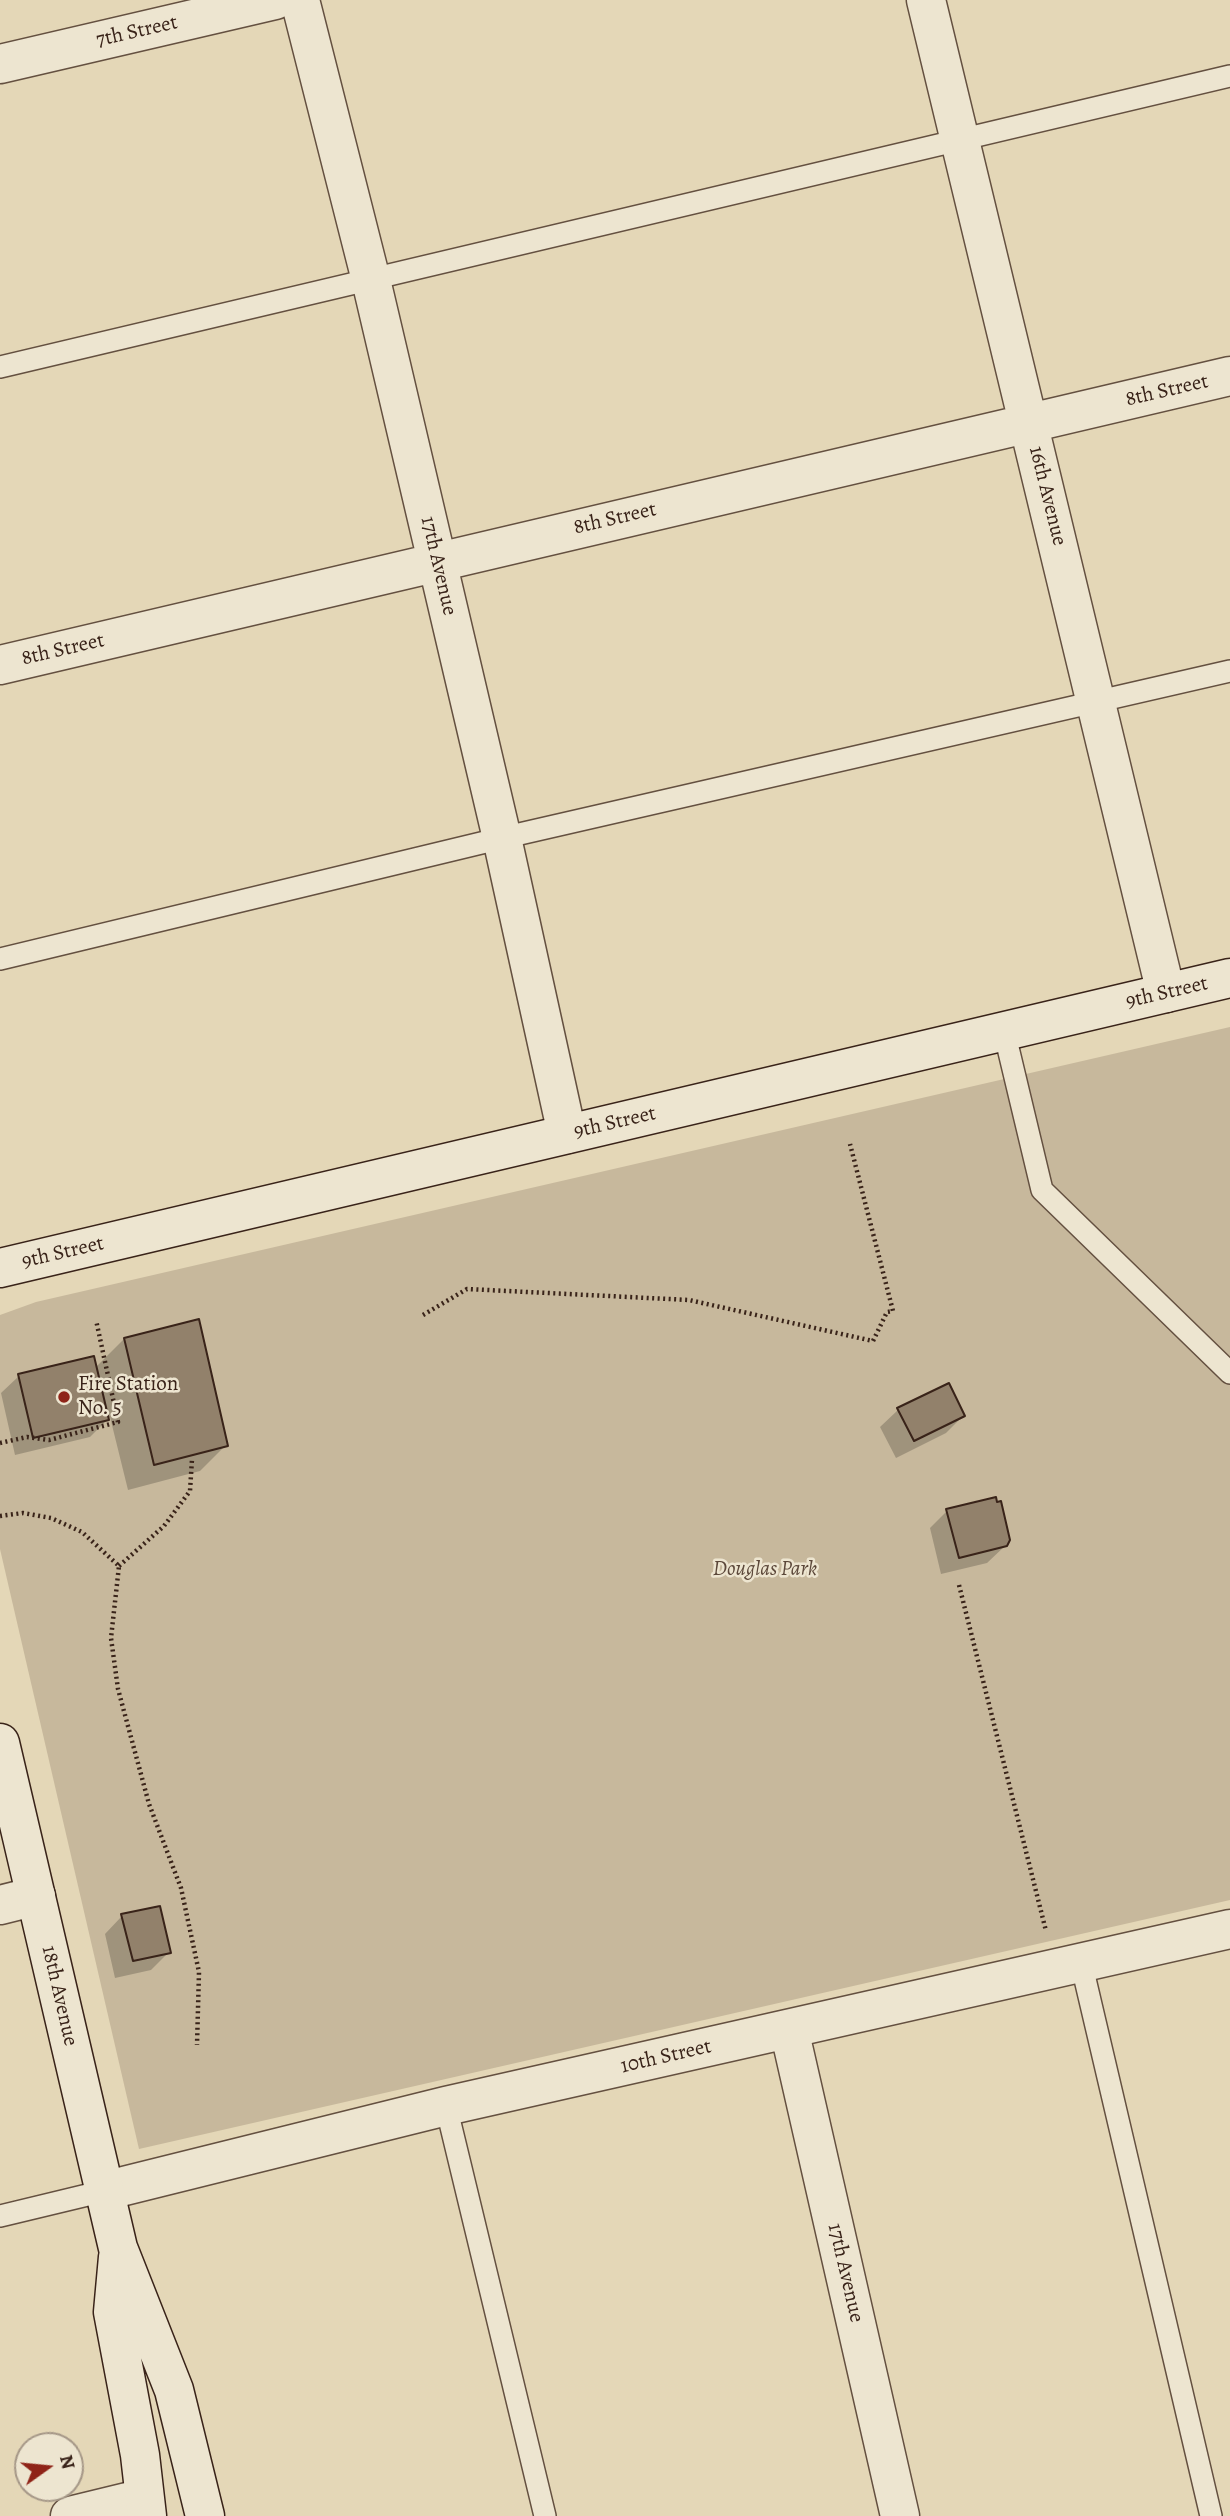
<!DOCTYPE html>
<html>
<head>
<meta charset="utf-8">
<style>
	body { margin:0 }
	#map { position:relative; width:1230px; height:2516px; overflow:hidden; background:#e4d7b7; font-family:Alegreya,serif }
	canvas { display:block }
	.north { position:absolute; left:14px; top:2432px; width:70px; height:70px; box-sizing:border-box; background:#ede5d0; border:2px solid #a59787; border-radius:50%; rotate:75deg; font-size:19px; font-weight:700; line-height:28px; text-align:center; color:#392319 }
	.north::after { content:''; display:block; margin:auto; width:24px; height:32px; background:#8f2418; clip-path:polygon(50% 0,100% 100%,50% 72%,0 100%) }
</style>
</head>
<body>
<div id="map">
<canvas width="1230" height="2516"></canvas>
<div class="north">N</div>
</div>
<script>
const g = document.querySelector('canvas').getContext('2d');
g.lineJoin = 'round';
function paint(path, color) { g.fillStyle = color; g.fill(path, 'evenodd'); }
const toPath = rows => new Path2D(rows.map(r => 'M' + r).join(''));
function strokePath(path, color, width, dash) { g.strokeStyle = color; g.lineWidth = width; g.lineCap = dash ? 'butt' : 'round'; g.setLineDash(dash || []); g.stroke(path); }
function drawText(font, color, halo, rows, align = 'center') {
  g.font = font + ' Alegreya,serif'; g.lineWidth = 5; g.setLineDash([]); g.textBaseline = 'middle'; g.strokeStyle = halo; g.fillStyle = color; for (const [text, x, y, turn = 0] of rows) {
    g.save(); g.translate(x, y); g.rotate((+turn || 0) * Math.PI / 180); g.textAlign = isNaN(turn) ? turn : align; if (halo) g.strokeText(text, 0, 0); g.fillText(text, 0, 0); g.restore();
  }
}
const green = toPath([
	[1230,1027,1230,1900,139,2149,0,1549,0,1315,36,1302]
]);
const shadow = toPath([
	[124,1339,226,1445,200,1471,128,1490,110,1417,90,1437,15,1455,1,1393,19,1376,95,1368],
	[898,1410,963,1416,946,1433,896,1458,880,1427],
	[947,1511,1006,1545,987,1563,941,1574,930,1528],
	[122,1916,169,1952,151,1970,115,1978,105,1934]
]);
const building = toPath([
	[199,1319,228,1446,154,1465,124,1338,199,1319],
	[94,1356,109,1420,33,1438,18,1374,94,1356],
	[949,1383,965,1416,914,1441,897,1408,949,1383],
	[996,1497,997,1502,1001,1501,1010,1540,1007,1546,959,1558,946,1509,996,1497],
	[160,1906,171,1953,133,1961,121,1914,160,1906]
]);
const path = toPath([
	[423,1315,467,1289,689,1300,873,1341,887,1312,893,1311,850,1144],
	[0,1443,27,1437,49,1440,118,1422,96,1320],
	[0,1516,23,1513,51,1518,82,1532,119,1566,111,1638,118,1689,149,1804,181,1888,199,1972,197,2045],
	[119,1566,164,1526,190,1491,192,1459],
	[959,1585,1046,1931]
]);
const lane = toPath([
	[0,367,1230,76],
	[0,959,502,838,1230,671],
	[1004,1031,1042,1190,1230,1373],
	[1081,1962,1211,2516],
	[446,2106,545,2516],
	[0,2216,104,2191]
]);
const street = toPath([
	[300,0,371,280,502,838,567,1134],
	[926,0,1166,993],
	[0,64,275,0],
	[0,665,1230,376],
	[0,1905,36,1896],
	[789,2029,900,2516],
	[104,2191,446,2106,1230,1929],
	[70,2516,144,2498]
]);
const secondary = toPath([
	[0,1268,1230,978],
	[0,1743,118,2248,174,2390,205,2516],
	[118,2257,113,2312,140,2455,147,2516]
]);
const markers = [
	[64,1397,7,"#8f2418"]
];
const streetNames = [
	["7th Street",137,32,-13],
	["8th Street",1167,391,-13],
	["16th Avenue",1047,496,76],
	["8th Street",615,519,-13],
	["17th Avenue",438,566,77],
	["8th Street",63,650,-13],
	["9th Street",1167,993,-13],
	["9th Street",615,1123,-13],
	["9th Street",63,1253,-13],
	["18th Avenue",59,1996,77],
	["10th Street",666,2057,-13],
	["17th Avenue",845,2273,77]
];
const poiNames = [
	["Fire Station",78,1385],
	["No. 5",78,1409]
];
const parkNames = [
	["Douglas Park",765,1570]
];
paint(green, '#c7b89c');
paint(shadow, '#0003');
paint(building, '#92816b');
strokePath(building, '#392319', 2);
strokePath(lane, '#645040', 24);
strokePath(street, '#645040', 41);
strokePath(secondary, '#392319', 41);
strokePath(path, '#392319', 4.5, [2, 3.5]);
strokePath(lane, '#ede5d0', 21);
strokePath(street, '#ede5d0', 38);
strokePath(secondary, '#ede5d0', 38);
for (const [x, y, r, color] of markers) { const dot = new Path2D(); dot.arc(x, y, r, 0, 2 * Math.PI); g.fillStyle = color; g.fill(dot); strokePath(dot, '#ede5d0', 2.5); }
drawText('21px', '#392319', '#ede5d0', streetNames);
drawText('21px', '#392319', '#ede5d0', poiNames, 'left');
drawText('italic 21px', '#5c483a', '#ede5d0', parkNames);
</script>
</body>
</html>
